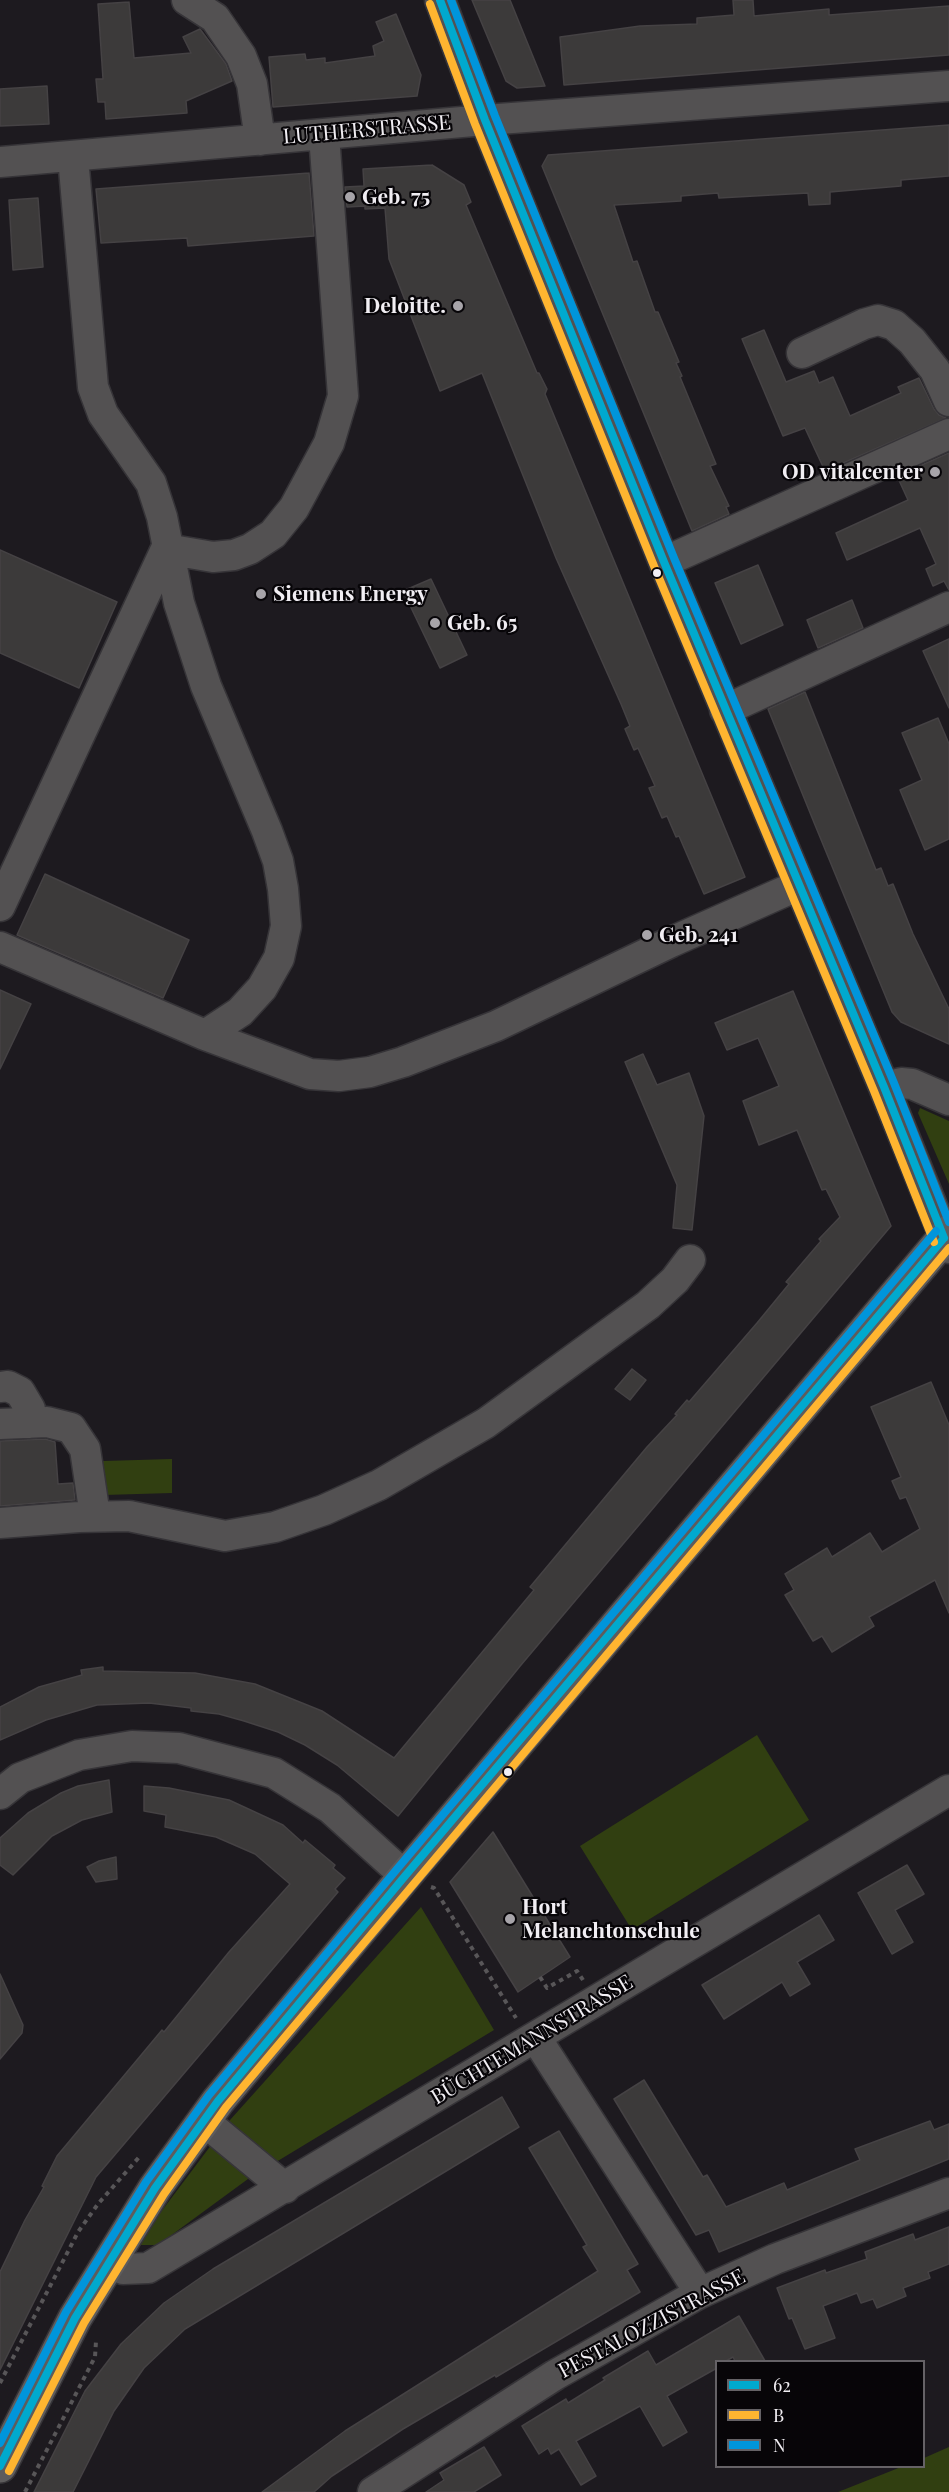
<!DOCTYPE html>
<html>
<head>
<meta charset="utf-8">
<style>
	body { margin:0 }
	#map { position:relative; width:949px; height:2492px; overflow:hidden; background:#1d1a1f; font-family:"Playfair Display",serif }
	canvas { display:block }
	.legend { position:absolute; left:715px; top:2360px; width:210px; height:108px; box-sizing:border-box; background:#070508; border:2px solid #656266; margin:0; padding:8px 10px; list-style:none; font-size:18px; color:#f1eef3 }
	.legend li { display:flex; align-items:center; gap:12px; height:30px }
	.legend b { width:30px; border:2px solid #656266 }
</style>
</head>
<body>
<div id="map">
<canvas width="949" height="2492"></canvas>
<ul class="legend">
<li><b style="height:8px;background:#00a9ce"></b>62</li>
<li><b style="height:8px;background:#ffb530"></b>B</li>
<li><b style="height:8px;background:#0095db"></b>N</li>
</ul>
</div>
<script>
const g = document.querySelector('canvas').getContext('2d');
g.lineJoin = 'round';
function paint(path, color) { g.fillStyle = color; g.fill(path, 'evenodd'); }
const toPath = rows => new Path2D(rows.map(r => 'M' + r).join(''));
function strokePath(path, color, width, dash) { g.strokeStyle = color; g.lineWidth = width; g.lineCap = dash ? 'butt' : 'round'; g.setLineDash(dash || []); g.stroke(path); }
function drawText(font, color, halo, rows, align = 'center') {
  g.font = font + ' "Playfair Display",serif'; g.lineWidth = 4.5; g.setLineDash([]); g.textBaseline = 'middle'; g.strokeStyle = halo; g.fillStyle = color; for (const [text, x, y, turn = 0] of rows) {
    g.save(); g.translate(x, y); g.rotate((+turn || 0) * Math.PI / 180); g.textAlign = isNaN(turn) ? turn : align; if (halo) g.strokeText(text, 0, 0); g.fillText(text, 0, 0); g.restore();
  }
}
const green = toPath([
	[920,1108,949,1121,949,1184,918,1113],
	[172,1459,172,1493,104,1495,103,1461],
	[757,1735,809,1820,632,1930,580,1846],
	[421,1907,494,2030,248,2179,158,2245,136,2245,230,2120],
	[949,2447,949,2492,838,2492,901,2467,924,2466,924,2458]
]);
const building = toPath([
	[472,0,510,0,545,86,517,88,506,81,472,0],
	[733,0,753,0,754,16,829,9,829,15,949,6,949,55,564,85,560,37,640,26,697,24,697,18,734,15,733,0],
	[129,2,134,58,191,53,183,37,200,29,226,64,232,81,186,101,187,113,106,119,105,102,98,102,96,79,103,79,98,4,129,2],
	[396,14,421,75,417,96,273,107,269,57,305,54,306,60,325,58,325,63,375,56,373,46,384,41,376,22,396,14],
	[47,86,49,124,0,126,0,89,47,86],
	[949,125,949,176,901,180,901,186,830,192,830,204,809,205,808,193,719,198,718,193,681,196,681,201,614,205,633,262,637,261,655,312,658,312,679,362,676,363,682,376,680,377,716,464,710,466,729,506,726,507,729,514,692,531,542,166,548,155,949,125],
	[432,165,464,185,471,202,466,205,537,373,539,373,547,389,545,394,745,877,704,894,679,836,676,837,667,816,662,818,649,788,655,786,638,748,634,750,625,729,630,726,621,704,556,558,482,373,440,391,389,259,385,208,365,209,365,206,347,207,345,187,364,186,363,169,432,165],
	[309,173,314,236,188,246,187,238,101,243,96,189,309,173],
	[38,198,43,267,13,270,9,200,38,198],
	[764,330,786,382,814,371,819,383,833,377,850,416,901,393,898,387,919,378,934,409,939,415,946,418,825,471,805,428,783,436,742,339,764,330],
	[949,453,949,590,944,581,933,586,926,569,936,564,920,528,847,560,836,533,908,500,897,476,949,453],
	[0,550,117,602,79,688,0,653,0,550],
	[758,565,783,625,741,644,715,583,758,565],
	[431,579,467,655,440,668,403,591,431,579],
	[852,600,863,628,818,648,807,620,852,600],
	[949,639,949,708,923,651,949,639],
	[805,692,876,870,881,868,888,886,893,884,913,934,949,1009,949,1044,901,1022,892,1012,815,825,768,709,805,692],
	[938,718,949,744,949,839,925,850,900,790,922,780,902,733,938,718],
	[45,874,189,940,163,998,17,935,45,874],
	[0,990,31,1004,0,1069,0,990],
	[793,991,891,1226,521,1665,398,1816,337,1765,305,1745,278,1732,244,1721,219,1714,191,1711,191,1708,149,1703,97,1705,46,1720,0,1740,0,1707,39,1687,82,1675,81,1670,103,1667,103,1671,195,1673,255,1684,322,1711,394,1758,534,1590,530,1587,647,1447,677,1415,675,1414,687,1400,689,1402,757,1323,789,1284,786,1282,821,1241,819,1239,840,1217,826,1189,822,1190,797,1130,759,1145,743,1101,779,1086,758,1038,727,1050,715,1023,793,991],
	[643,1054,657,1085,689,1073,704,1116,692,1230,673,1228,677,1185,625,1062,643,1054],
	[632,1369,646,1380,630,1400,615,1389,632,1369],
	[931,1382,949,1425,949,1613,935,1580,869,1617,874,1626,832,1652,822,1636,813,1641,785,1595,794,1590,785,1574,827,1548,832,1557,870,1533,882,1552,920,1529,906,1497,900,1499,892,1481,901,1477,871,1407,931,1382],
	[45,1439,55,1442,58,1484,73,1483,75,1500,0,1506,0,1441,45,1439],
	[109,1780,112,1812,82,1820,52,1836,13,1875,0,1865,0,1838,28,1813,61,1793,78,1786,109,1780],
	[144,1786,169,1788,229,1800,283,1825,303,1843,305,1840,335,1865,333,1868,345,1878,335,1889,338,1892,96,2177,0,2370,0,2272,25,2220,44,2187,42,2186,57,2156,162,2030,164,2032,229,1952,290,1884,255,1854,216,1837,165,1827,166,1815,144,1811,144,1786],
	[493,1832,570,1957,518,1992,450,1882,493,1832],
	[116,1857,117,1879,96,1882,87,1867,99,1861,116,1857],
	[907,1865,924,1894,895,1910,913,1942,892,1954,858,1893,907,1865],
	[819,1915,834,1940,797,1962,810,1984,790,1996,782,1982,724,2019,702,1985,819,1915],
	[0,1974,23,2025,22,2033,0,2059,0,1974],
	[644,2080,703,2177,707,2175,726,2207,784,2183,787,2190,860,2160,855,2149,930,2121,934,2130,949,2124,949,2159,719,2252,709,2230,696,2235,614,2099,644,2080],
	[502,2097,519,2127,185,2329,144,2368,114,2411,73,2492,34,2492,85,2391,121,2344,164,2303,213,2269,502,2097],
	[559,2131,638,2264,627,2270,640,2292,496,2377,495,2375,403,2429,332,2476,314,2492,262,2492,345,2431,598,2271,583,2247,587,2245,529,2148,559,2131],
	[949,2227,949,2264,928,2272,930,2278,903,2288,906,2296,877,2308,873,2299,861,2303,857,2293,823,2306,835,2338,805,2349,792,2318,789,2319,777,2288,825,2270,826,2273,867,2259,865,2252,913,2234,915,2240,949,2227],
	[739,2316,765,2361,735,2361,733,2357,726,2361,717,2361,717,2368,667,2396,687,2432,663,2446,640,2406,576,2441,596,2476,581,2485,559,2449,551,2454,548,2448,539,2454,522,2426,566,2399,568,2403,605,2380,603,2378,648,2351,656,2365,739,2316],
	[484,2447,501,2475,474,2492,426,2492,444,2480,440,2473,484,2447]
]);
const path = toPath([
	[431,1887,434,1888,516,2018],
	[540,1977,547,1988,577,1971,583,1980],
	[0,2383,78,2232,98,2204,141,2155],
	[25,2492,95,2357,96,2341]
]);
const minor = toPath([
	[187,0,215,18,241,56,252,84,260,140],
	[440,0,485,120,664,562,884,1087,949,1248],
	[73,157,93,387,103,414,151,483,162,517,179,603,206,686,267,831,278,861,283,889,286,926,279,958,262,988,240,1012,205,1035,310,1074,339,1076,370,1072,403,1062,496,1026,671,942,799,885],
	[0,162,485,120,949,86],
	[802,353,864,324,878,320,894,325,912,341,935,370,949,401],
	[664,562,949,434],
	[725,710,949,607],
	[0,906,166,549,213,557,234,555,250,549,273,534,294,508,329,443,343,396,324,135],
	[0,947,205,1035],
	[884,1087,901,1083,912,1084,949,1100],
	[0,1387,8,1386,20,1392,30,1409,30,1423],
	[0,1424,47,1422,71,1428,85,1449,95,1516],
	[0,1523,79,1517,129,1516,225,1536,275,1527,324,1510,379,1485,486,1423,648,1305,675,1280,690,1260],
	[0,1794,20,1778,79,1755,132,1746,179,1748,274,1773,330,1808,405,1876],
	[536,2038,700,2293],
	[204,2121,285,2188],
	[109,2263,123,2269,148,2268,949,1790],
	[373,2492,555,2375,700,2293,775,2259,949,2193]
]);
const major = toPath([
	[0,2466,75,2318,155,2188,218,2101,405,1876,949,1232]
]);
const bus1 = toPath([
	[440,0,485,120,664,562,884,1087,944,1238],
	[0,2466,75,2318,155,2188,218,2101,405,1876,944,1238]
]);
const bus2 = toPath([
	[430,4,475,124,654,566,874,1091,934,1242],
	[9,2471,84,2323,164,2194,226,2107,949,1248]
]);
const bus3 = toPath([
	[451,0,495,116,674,558,894,1083,949,1222],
	[0,2443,66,2312,146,2182,209,2095,397,1869,936,1231]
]);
const markers = [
	[350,197,6,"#a7a4a9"],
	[458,306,6,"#a7a4a9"],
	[935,472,6,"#a7a4a9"],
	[657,573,5,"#f1eef3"],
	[261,594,6,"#a7a4a9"],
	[435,623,6,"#a7a4a9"],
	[647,935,6,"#a7a4a9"],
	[508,1772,5,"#f1eef3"],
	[510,1919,6,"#a7a4a9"]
];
const streetNames = [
	["LUTHERSTRASSE",367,130,-5],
	["BÜCHTEMANNSTRASSE",532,2040,-31],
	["PESTALOZZISTRASSE",652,2324,-28]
];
const poiNames = [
	["Geb. 75",362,197],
	["Deloitte.",446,306,"right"],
	["OD vitalcenter",923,472,"right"],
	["Siemens Energy",273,594],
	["Geb. 65",447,623],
	["Geb. 241",659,935],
	["Hort",522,1907],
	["Melanchtonschule",522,1931]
];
paint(green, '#313f11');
paint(building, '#3c3a3a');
strokePath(building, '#454244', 1.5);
strokePath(minor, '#363438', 33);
strokePath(major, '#363438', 36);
strokePath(path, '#585658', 4, [4.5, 4.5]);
strokePath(minor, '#535152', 30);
strokePath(major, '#5e5c5d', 33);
strokePath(bus1, '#00a9ce', 8);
strokePath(bus2, '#ffb530', 8);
strokePath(bus3, '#0095db', 8);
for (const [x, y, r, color] of markers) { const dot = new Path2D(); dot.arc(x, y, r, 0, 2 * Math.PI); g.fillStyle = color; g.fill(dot); strokePath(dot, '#070508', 2); }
drawText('21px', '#f1eef3', '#070508', streetNames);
drawText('bold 21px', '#f1eef3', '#070508', poiNames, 'left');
</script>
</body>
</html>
